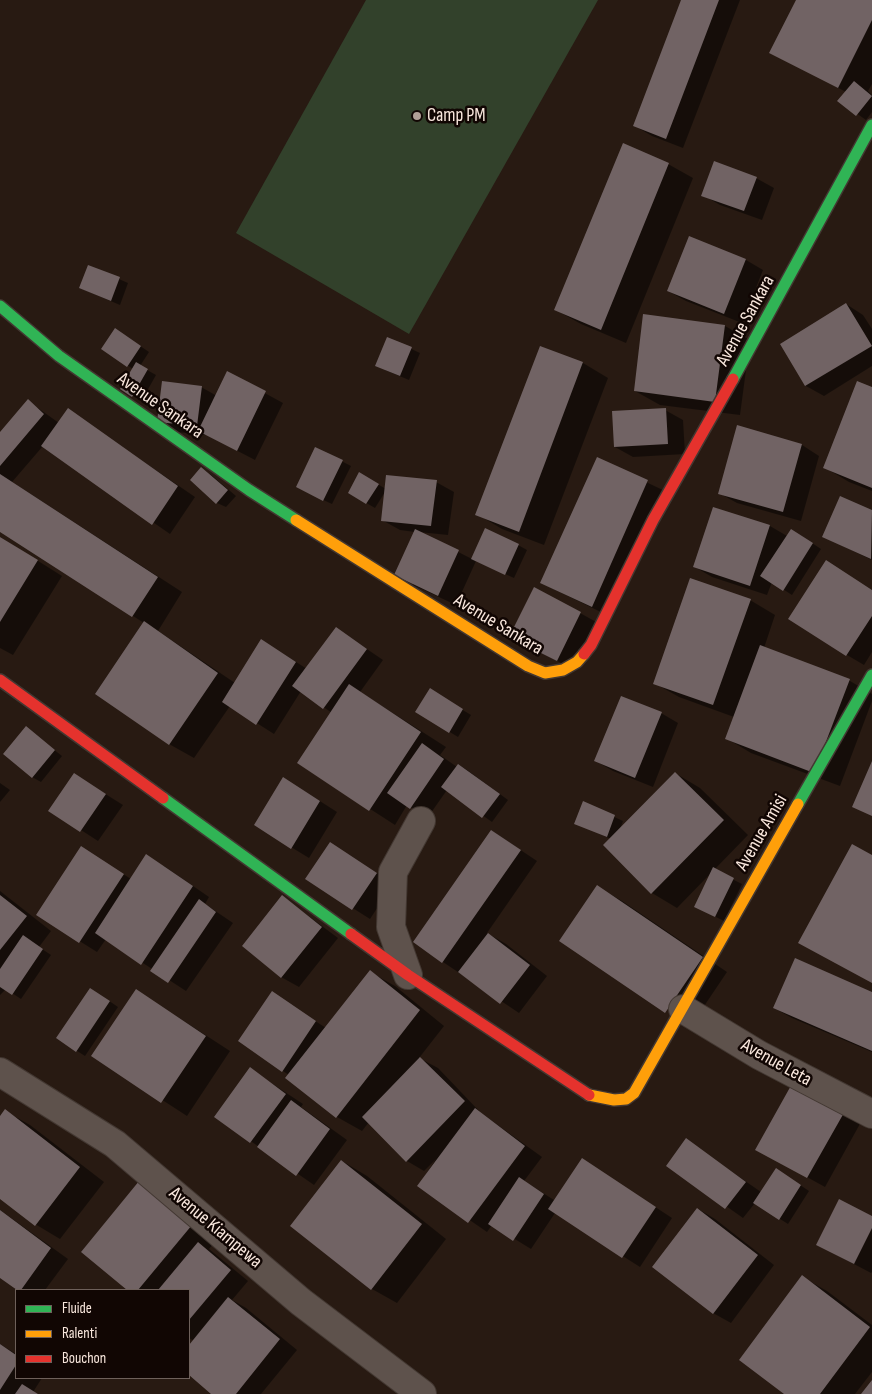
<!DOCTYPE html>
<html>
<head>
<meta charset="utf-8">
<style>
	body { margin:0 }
	#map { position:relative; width:872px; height:1394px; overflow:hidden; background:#281a12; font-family:"Sofia Sans Condensed",sans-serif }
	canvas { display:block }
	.legend { position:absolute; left:15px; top:1289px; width:175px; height:90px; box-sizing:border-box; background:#110603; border:1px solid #6e605a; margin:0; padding:6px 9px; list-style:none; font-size:15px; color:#f9e7dd }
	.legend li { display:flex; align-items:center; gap:10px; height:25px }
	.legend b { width:25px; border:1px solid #6e605a }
</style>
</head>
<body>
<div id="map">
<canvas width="872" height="1394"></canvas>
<ul class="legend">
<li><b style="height:6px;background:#30b455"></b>Fluide</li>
<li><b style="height:6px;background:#ff9f0a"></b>Ralenti</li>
<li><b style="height:6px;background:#e5322d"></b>Bouchon</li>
</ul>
</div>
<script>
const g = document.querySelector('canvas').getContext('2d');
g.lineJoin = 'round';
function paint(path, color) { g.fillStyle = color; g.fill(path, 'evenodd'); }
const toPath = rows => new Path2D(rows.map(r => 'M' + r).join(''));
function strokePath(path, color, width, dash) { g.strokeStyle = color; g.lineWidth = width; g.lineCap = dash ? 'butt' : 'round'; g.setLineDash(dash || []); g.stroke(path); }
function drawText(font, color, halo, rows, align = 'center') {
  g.font = font + ' "Sofia Sans Condensed",sans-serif'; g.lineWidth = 5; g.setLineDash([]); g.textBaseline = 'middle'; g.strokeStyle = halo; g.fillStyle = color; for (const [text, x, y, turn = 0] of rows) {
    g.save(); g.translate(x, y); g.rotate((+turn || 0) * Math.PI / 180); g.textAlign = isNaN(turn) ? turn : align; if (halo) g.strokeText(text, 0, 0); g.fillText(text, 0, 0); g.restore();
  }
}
const green = toPath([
	[366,0,598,0,409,334,236,233]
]);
const shadow = toPath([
	[683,0,740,0,683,148,652,136,635,126],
	[797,0,872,0,872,84,868,91,872,95,872,112,866,120,839,101,846,92,771,52],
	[668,164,693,178,626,343,581,324,556,310],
	[756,178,774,188,762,220,720,205,703,195],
	[689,237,746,260,763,270,742,323,686,301,668,291],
	[89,266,128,283,120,305,80,288],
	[846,304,863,315,872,329,872,366,824,396,806,386,782,344],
	[644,316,725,326,750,340,740,415,660,405,635,391],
	[124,335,149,352,140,366,156,375,142,400,122,389,133,369,102,348],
	[388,338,420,353,409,380,385,370],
	[540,347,583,363,608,378,544,545,502,529,477,514],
	[228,373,283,403,255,460,207,435,176,432,159,422,201,387,217,396],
	[872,388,872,491,849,482,824,467],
	[28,401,59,423,68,410,195,497,170,534,43,446,12,482,182,592,158,631,235,683,279,651,307,669,336,628,383,660,360,692,446,747,440,755,457,767,459,765,467,770,508,800,492,822,447,790,428,817,407,805,395,825,299,763,332,713,301,691,274,734,230,706,194,758,169,744,144,623,0,531,0,433],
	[665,410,683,420,685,454,633,457,615,447],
	[738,427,802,445,819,456,801,521,737,503,719,493],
	[316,448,351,466,332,504,306,492],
	[597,459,665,491,609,616,541,583],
	[210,474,236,496,226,507,217,503],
	[360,474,386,489,436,482,454,492,448,535,419,532,472,559,518,545,527,550,514,578,476,561,456,605,413,585,415,532,400,530,382,520,385,492,375,508,349,493],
	[840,498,872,512,872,560,824,537],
	[714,508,770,526,787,536,800,535,821,549,792,595,772,582,767,595,712,577,695,567],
	[0,537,62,576,13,655,0,648],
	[827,562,872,590,872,652,864,665,847,655],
	[750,600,775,615,764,648,850,681,872,694,872,701,840,786,751,753,726,738,734,717,679,697,654,683],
	[580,613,598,623,574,670,511,636],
	[430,690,471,715,458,737,417,712],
	[661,713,678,723,653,787,613,771,596,761],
	[26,728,62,756,41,782,32,777],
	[675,773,700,788,748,835,714,870,742,884,724,921,704,911,712,872,677,908,652,893,604,845,611,839,576,823,584,803,623,821,620,829],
	[75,775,123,805,98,841,50,810],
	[0,783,10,790,0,802],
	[301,789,337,812,309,858,255,825],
	[492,831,537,861,487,933,506,944,547,976,519,1013,443,962],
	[348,854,393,884,370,919,307,879],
	[98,858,131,879,164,866,209,897,205,904,233,923,186,991,106,939,97,952,38,915],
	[598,887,622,901,727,972,690,1027],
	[0,891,51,931,39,947,51,955,21,999,6,989,0,995],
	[283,897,338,938,299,987,281,977],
	[370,972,395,986,444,1026,419,1058,438,1068,481,1113,542,1157,524,1181,554,1200,599,1170,672,1218,640,1267,555,1213,531,1249,492,1225,487,1232,419,1185,436,1159,424,1171,407,1161,369,1122,362,1131,337,1117,287,1078,289,1075,283,1071,272,993,326,1028],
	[136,990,230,1051,187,1116,93,1055],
	[99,994,118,1007,85,1056,57,1038],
	[872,994,872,1052,792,1018,774,1008],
	[250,1069,303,1104,301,1107,347,1140,314,1185,216,1117],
	[793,1083,861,1122,825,1187,774,1159],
	[5,1111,30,1125,104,1182,60,1239,35,1224,0,1197,0,1118],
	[686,1140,761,1192,785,1175,809,1191,788,1224,755,1203,743,1218,668,1165],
	[342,1161,367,1176,446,1239,397,1303,372,1289],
	[144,1176,221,1234,209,1249,248,1281,232,1300,246,1308,297,1350,261,1394,213,1394,189,1374,189,1347,194,1341,189,1338,189,1290,129,1290,82,1251],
	[698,1209,715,1219,774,1265,731,1323,713,1313],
	[0,1210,68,1259,45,1290,19,1290,0,1276],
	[872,1217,872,1272,871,1273,835,1254],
	[802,1277,827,1291,872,1325,872,1372,855,1394,786,1394],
	[0,1344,16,1354,16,1378,42,1378,33,1392,38,1394,0,1394]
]);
const building = toPath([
	[681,0,719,0,666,139,633,126],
	[796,0,872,0,872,20,838,88,769,53],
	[854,81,872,96,856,116,837,101],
	[623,143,669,163,601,330,554,310],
	[714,161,757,177,744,211,701,196],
	[689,236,746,259,724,314,667,291],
	[88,265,120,277,111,301,79,288],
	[846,303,872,346,805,386,780,344],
	[643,314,725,325,715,402,634,391],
	[115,328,141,346,127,367,101,349],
	[387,337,412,347,400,376,375,366],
	[540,346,583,362,519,532,475,515],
	[136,362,148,369,132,397,120,389],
	[227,371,266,391,237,451,198,431],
	[162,381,202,386,197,426,157,422],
	[857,381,872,387,872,488,823,468],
	[28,399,44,414,0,466,0,432],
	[68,408,178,486,152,525,41,446],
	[666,408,668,444,614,447,612,411],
	[737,425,802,444,783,512,718,494],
	[315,447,343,460,323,501,296,487],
	[597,457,648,480,592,607,540,583],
	[201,467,228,490,216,504,190,480],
	[359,472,379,484,366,504,348,493],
	[0,474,158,577,132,617,0,532],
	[386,475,437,480,431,526,381,521],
	[840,496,872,510,871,559,822,537],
	[713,507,770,525,750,586,693,567],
	[485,528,519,544,505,575,471,559],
	[415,529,459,550,438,596,394,575],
	[791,529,813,543,783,591,760,576],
	[0,537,38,560,0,622],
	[826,560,872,590,872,616,846,656,788,619],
	[690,578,751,599,713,705,653,684],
	[534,587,581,612,557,661,509,637],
	[144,621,218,673,169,745,95,694],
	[336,627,367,649,323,709,292,686],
	[261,639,296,662,256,725,222,702],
	[760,645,850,679,814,773,725,739],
	[349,684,421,732,369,811,297,763],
	[430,688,463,709,449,733,415,712],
	[621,696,662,712,635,778,594,761],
	[26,726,55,750,32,778,3,754],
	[422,743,444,759,410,809,387,793],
	[872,761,872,816,852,807],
	[458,764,500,794,482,818,441,787],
	[675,772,724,820,651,894,603,845],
	[74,773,106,794,80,832,48,811],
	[283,777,320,801,291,849,254,825],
	[583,801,615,815,607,837,574,824],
	[491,830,521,850,442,963,413,942],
	[330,842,377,873,352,910,305,879],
	[852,844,872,855,872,983,798,943],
	[81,846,124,874,79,943,36,915],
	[146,854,193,886,141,965,95,933],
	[713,867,734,878,715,917,694,907],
	[597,885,703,957,665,1013,559,941],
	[0,895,27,916,0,950],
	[282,895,322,927,281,978,242,946],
	[199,899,216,912,168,983,150,971],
	[488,933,530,965,500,1004,458,972],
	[23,935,43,949,12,995,0,987,0,969],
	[795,958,872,992,872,1051,773,1008],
	[370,970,420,1010,336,1118,285,1078],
	[90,988,110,1001,76,1052,56,1038],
	[136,989,206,1036,161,1103,91,1056],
	[272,991,316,1021,282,1072,238,1041],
	[420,1057,465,1101,406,1162,362,1117],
	[250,1067,286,1094,250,1143,214,1117],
	[793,1082,845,1111,807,1178,755,1150],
	[291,1100,330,1129,296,1176,257,1147],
	[475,1108,525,1146,468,1223,417,1186],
	[5,1109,80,1167,35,1226,0,1199,0,1116],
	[686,1138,746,1182,725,1209,666,1166],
	[582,1158,656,1207,622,1258,548,1209],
	[341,1160,422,1224,371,1290,290,1226],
	[776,1168,801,1185,779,1220,753,1203],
	[144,1175,197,1219,138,1290,127,1290,81,1252],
	[519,1177,544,1194,513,1241,488,1224],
	[839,1199,872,1216,872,1228,854,1264,816,1245],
	[697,1208,758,1255,713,1314,652,1267],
	[0,1210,51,1248,21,1290,17,1290,0,1278],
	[198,1242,231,1270,189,1320,189,1290,158,1290],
	[802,1275,870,1327,820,1394,784,1394,739,1360],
	[228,1297,280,1339,236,1394,211,1394,189,1375,189,1345],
	[0,1344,16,1355,16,1365,0,1390],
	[872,1380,872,1394,861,1394],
	[22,1384,38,1394,15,1394]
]);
const street = toPath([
	[408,975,391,927,393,872,421,821],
	[683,1009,759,1055,872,1114],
	[0,1072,115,1144,301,1302,422,1394]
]);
const fast = toPath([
	[0,306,59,356,249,490,296,520],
	[733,379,872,125],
	[163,798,351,934],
	[798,804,872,675]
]);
const slow = toPath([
	[296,520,528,666,545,673,563,670,577,662,584,654],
	[589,1095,614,1100,626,1099,634,1093,798,804]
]);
const jam = toPath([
	[584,654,591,645,653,520,733,379],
	[0,680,163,798],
	[351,934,408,975,589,1095]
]);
const markers = [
	[417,116,5,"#b09f96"]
];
const poiNames = [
	["Camp PM",427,116]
];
const streetNames = [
	["Avenue Sankara",746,321,-61],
	["Avenue Sankara",160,406,35],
	["Avenue Sankara",498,625,31],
	["Avenue Amisi",762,833,-60],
	["Avenue Leta",776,1063,29],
	["Avenue Kiampewa",215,1228,40]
];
paint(green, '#32412b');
paint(shadow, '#0007');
paint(building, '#716364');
strokePath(street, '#433832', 30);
strokePath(fast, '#433832', 14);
strokePath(slow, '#433832', 14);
strokePath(jam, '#433832', 14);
strokePath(street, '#5e524c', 28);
strokePath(fast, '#30b455', 11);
strokePath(slow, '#ff9f0a', 11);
strokePath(jam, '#e5322d', 11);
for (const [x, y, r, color] of markers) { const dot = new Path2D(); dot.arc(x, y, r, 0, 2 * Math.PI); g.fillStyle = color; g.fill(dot); strokePath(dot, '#110603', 2); }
drawText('19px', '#f9e7dd', '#110603', poiNames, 'left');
drawText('19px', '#f9e7dd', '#110603', streetNames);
</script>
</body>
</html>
